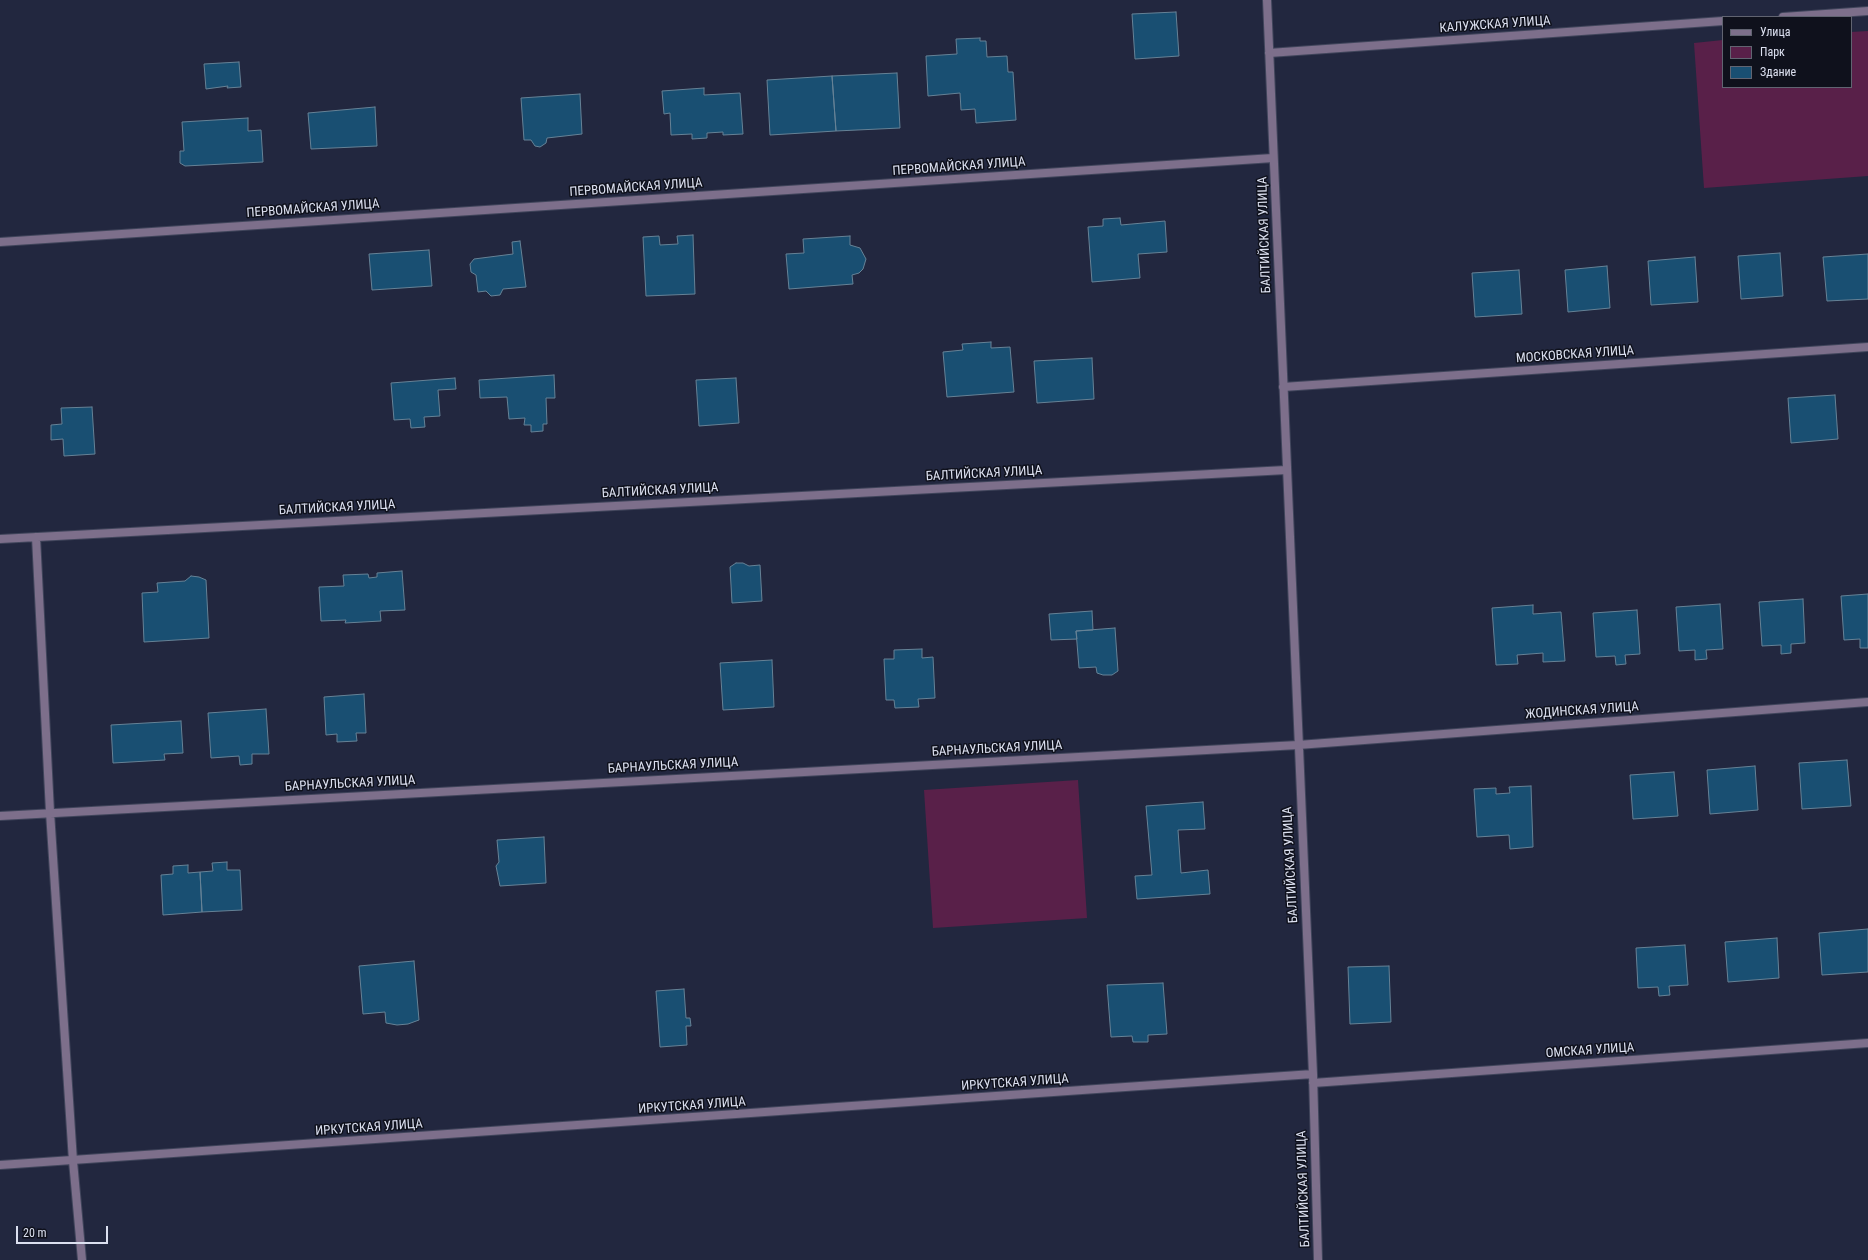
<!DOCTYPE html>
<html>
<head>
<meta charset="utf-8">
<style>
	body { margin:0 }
	#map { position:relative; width:1868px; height:1260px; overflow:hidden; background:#22273f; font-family:"Roboto Condensed",sans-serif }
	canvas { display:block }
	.legend { position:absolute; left:1722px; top:16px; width:130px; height:72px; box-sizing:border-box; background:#0f111c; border:1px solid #616471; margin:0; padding:5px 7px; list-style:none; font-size:12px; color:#dce0f0 }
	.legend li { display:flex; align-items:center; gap:8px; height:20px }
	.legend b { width:20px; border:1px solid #616471 }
	.scale { position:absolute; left:16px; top:1226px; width:92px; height:18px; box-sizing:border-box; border:2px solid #dce0f0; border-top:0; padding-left:5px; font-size:12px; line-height:14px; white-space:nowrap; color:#dce0f0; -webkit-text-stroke:3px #0f111c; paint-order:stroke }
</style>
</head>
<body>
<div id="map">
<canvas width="1868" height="1260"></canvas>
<ul class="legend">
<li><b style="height:5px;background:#7d6f8b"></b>Улица</li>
<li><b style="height:11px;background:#592049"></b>Парк</li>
<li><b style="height:11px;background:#194f72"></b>Здание</li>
</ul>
<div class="scale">20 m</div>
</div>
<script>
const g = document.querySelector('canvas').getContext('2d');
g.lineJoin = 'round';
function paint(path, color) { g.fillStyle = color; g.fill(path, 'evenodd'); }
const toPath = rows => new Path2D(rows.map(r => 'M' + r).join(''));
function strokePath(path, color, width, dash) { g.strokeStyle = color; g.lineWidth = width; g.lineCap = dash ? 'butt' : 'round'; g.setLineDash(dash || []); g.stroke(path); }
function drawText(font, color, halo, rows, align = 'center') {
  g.font = font + ' "Roboto Condensed",sans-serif'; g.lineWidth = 3; g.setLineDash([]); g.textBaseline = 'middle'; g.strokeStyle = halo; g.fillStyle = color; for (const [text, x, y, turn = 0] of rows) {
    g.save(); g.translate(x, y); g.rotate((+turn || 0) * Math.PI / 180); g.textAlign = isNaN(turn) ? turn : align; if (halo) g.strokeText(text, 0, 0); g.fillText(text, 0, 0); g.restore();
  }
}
const green = toPath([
	[1868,31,1868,176,1704,188,1694,43,1723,40,1723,87,1851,87,1851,32],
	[1078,780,1087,918,933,928,924,790]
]);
const building = toPath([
	[1176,12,1179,56,1135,59,1132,14,1176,12],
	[980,38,980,41,986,41,987,57,1007,56,1008,72,1013,72,1016,120,976,123,975,109,961,110,960,93,928,96,926,56,957,54,956,39,980,38],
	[239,62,241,87,227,88,228,86,206,89,204,64,239,62],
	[897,73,900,128,836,131,832,76,897,73],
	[832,76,836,131,770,135,767,80,832,76],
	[704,88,704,95,740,93,743,134,723,135,723,132,707,133,707,138,692,139,692,134,671,135,670,113,664,114,662,91,704,88],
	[580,94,582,134,547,138,546,143,540,147,535,146,531,140,524,140,521,98,580,94],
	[375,107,377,146,311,149,308,113,375,107],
	[248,118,248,131,261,130,263,162,185,166,180,163,180,151,184,151,182,122,248,118],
	[1120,218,1121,225,1165,221,1167,252,1138,254,1140,278,1092,282,1088,227,1103,226,1103,219,1120,218],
	[693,235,695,294,646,296,643,237,659,236,660,245,678,244,677,236,693,235],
	[850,236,850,245,860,248,866,259,863,269,859,273,852,275,853,284,789,289,786,254,804,253,803,239,850,236],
	[520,241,526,287,503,289,500,295,491,296,486,291,478,292,476,275,471,272,470,264,474,259,513,254,512,242,520,241],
	[429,250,432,286,372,290,369,254,429,250],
	[1780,253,1783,296,1741,299,1738,256,1780,253],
	[1868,254,1868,299,1827,301,1823,257,1868,254],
	[1695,257,1698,302,1651,305,1648,261,1695,257],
	[1607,266,1610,308,1568,312,1565,270,1607,266],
	[1519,270,1522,314,1475,317,1472,273,1519,270],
	[991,342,991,348,1010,347,1014,392,947,397,943,352,963,350,962,344,991,342],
	[1092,358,1094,399,1037,403,1034,361,1092,358],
	[554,375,555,398,546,398,547,424,543,424,543,431,531,432,531,425,524,425,525,418,509,419,507,397,480,398,479,380,554,375],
	[455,378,456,389,438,390,440,416,424,417,425,427,411,428,410,419,394,420,391,383,455,378],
	[736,378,739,423,699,426,696,380,736,378],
	[1835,395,1838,439,1791,443,1788,398,1835,395],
	[92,407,95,454,64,456,63,439,51,440,51,425,62,424,61,408,92,407],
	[736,563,743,563,749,566,760,565,762,601,732,603,730,567,736,563],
	[402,571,405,610,380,611,381,621,345,623,346,620,321,621,319,587,344,586,343,575,368,574,369,578,377,577,377,573,402,571],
	[191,576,199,577,206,580,209,638,144,642,142,593,158,592,157,583,185,581,191,576],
	[1868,594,1868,648,1860,648,1860,639,1844,640,1841,596,1868,594],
	[1803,599,1805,643,1791,644,1791,653,1781,654,1781,645,1762,646,1759,602,1803,599],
	[1720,604,1723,649,1706,650,1707,659,1695,660,1695,650,1679,651,1676,607,1720,604],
	[1533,605,1533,614,1561,612,1565,661,1543,662,1543,653,1517,655,1518,664,1496,665,1492,608,1533,605],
	[1637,610,1640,654,1625,655,1626,664,1616,665,1615,656,1596,657,1593,613,1637,610],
	[1092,611,1093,630,1076,631,1077,639,1051,640,1049,614,1092,611],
	[1115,628,1118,671,1112,675,1103,675,1097,673,1096,667,1079,668,1076,631,1115,628],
	[922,649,922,658,933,657,935,698,918,699,919,707,895,708,894,700,886,700,884,659,894,659,894,650,922,649],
	[772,660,774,707,723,710,720,663,772,660],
	[364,694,366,733,356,733,357,741,337,742,337,734,326,735,324,697,364,694],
	[266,709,269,754,252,754,252,764,240,765,239,756,211,758,208,713,266,709],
	[181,721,183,753,164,754,165,760,113,763,111,725,181,721],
	[1847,760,1851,806,1802,809,1799,763,1847,760],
	[1755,766,1758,810,1710,814,1707,770,1755,766],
	[1674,772,1678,816,1633,819,1630,775,1674,772],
	[1531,786,1533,847,1510,849,1509,835,1477,837,1474,789,1496,788,1496,794,1510,793,1509,787,1531,786],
	[1203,802,1205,829,1178,830,1181,873,1208,870,1210,894,1137,899,1135,876,1152,875,1146,806,1203,802],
	[544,837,546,883,500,886,496,866,499,862,497,840,544,837],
	[227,862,227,870,240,870,242,910,202,912,200,872,213,871,212,863,227,862],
	[188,865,188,873,200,872,202,912,163,915,161,875,173,874,173,866,188,865],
	[1868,929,1868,972,1822,975,1819,933,1868,929],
	[1777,938,1779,978,1728,982,1725,942,1777,938],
	[1685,945,1688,985,1669,986,1670,995,1659,996,1658,987,1638,988,1636,948,1685,945],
	[414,961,419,1020,408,1024,397,1025,386,1023,385,1012,363,1014,359,966,414,961],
	[1389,966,1391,1022,1350,1024,1348,967,1389,966],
	[1163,983,1167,1034,1148,1035,1148,1042,1133,1042,1132,1036,1111,1037,1107,985,1163,983],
	[684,989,686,1018,690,1018,691,1026,686,1026,687,1045,660,1047,656,991,684,989]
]);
const street = toPath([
	[1267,0,1313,1074,1318,1260],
	[1783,17,1868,11],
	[1269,53,1723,21],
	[0,242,1273,158],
	[1283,387,1868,347],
	[36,537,50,812,73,1161,82,1260],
	[0,539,1286,470],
	[0,816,1298,745,1868,702],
	[1313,1083,1868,1043],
	[0,1165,1313,1074]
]);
const streetNames = [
	["КАЛУЖСКАЯ УЛИЦА",1495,25,-4],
	["ПЕРВОМАЙСКАЯ УЛИЦА",959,167,-4],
	["ПЕРВОМАЙСКАЯ УЛИЦА",636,188,-4],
	["ПЕРВОМАЙСКАЯ УЛИЦА",313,209,-4],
	["БАЛТИЙСКАЯ УЛИЦА",1265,235,-92],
	["МОСКОВСКАЯ УЛИЦА",1575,355,-4],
	["БАЛТИЙСКАЯ УЛИЦА",984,474,-3],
	["БАЛТИЙСКАЯ УЛИЦА",660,491,-3],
	["БАЛТИЙСКАЯ УЛИЦА",337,508,-3],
	["ЖОДИНСКАЯ УЛИЦА",1582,711,-4],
	["БАРНАУЛЬСКАЯ УЛИЦА",997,749,-3],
	["БАРНАУЛЬСКАЯ УЛИЦА",673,766,-3],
	["БАРНАУЛЬСКАЯ УЛИЦА",350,784,-3],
	["БАЛТИЙСКАЯ УЛИЦА",1291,865,-93],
	["ОМСКАЯ УЛИЦА",1590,1051,-4],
	["ИРКУТСКАЯ УЛИЦА",1015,1083,-4],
	["ИРКУТСКАЯ УЛИЦА",692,1106,-4],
	["ИРКУТСКАЯ УЛИЦА",369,1128,-4],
	["БАЛТИЙСКАЯ УЛИЦА",1304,1189,-92]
];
paint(green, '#592049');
paint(building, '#194f72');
strokePath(building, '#668296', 1);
strokePath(street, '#40455b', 10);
strokePath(street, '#7d6f8b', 8);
drawText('13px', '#dce0f0', '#0f111c', streetNames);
</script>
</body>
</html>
